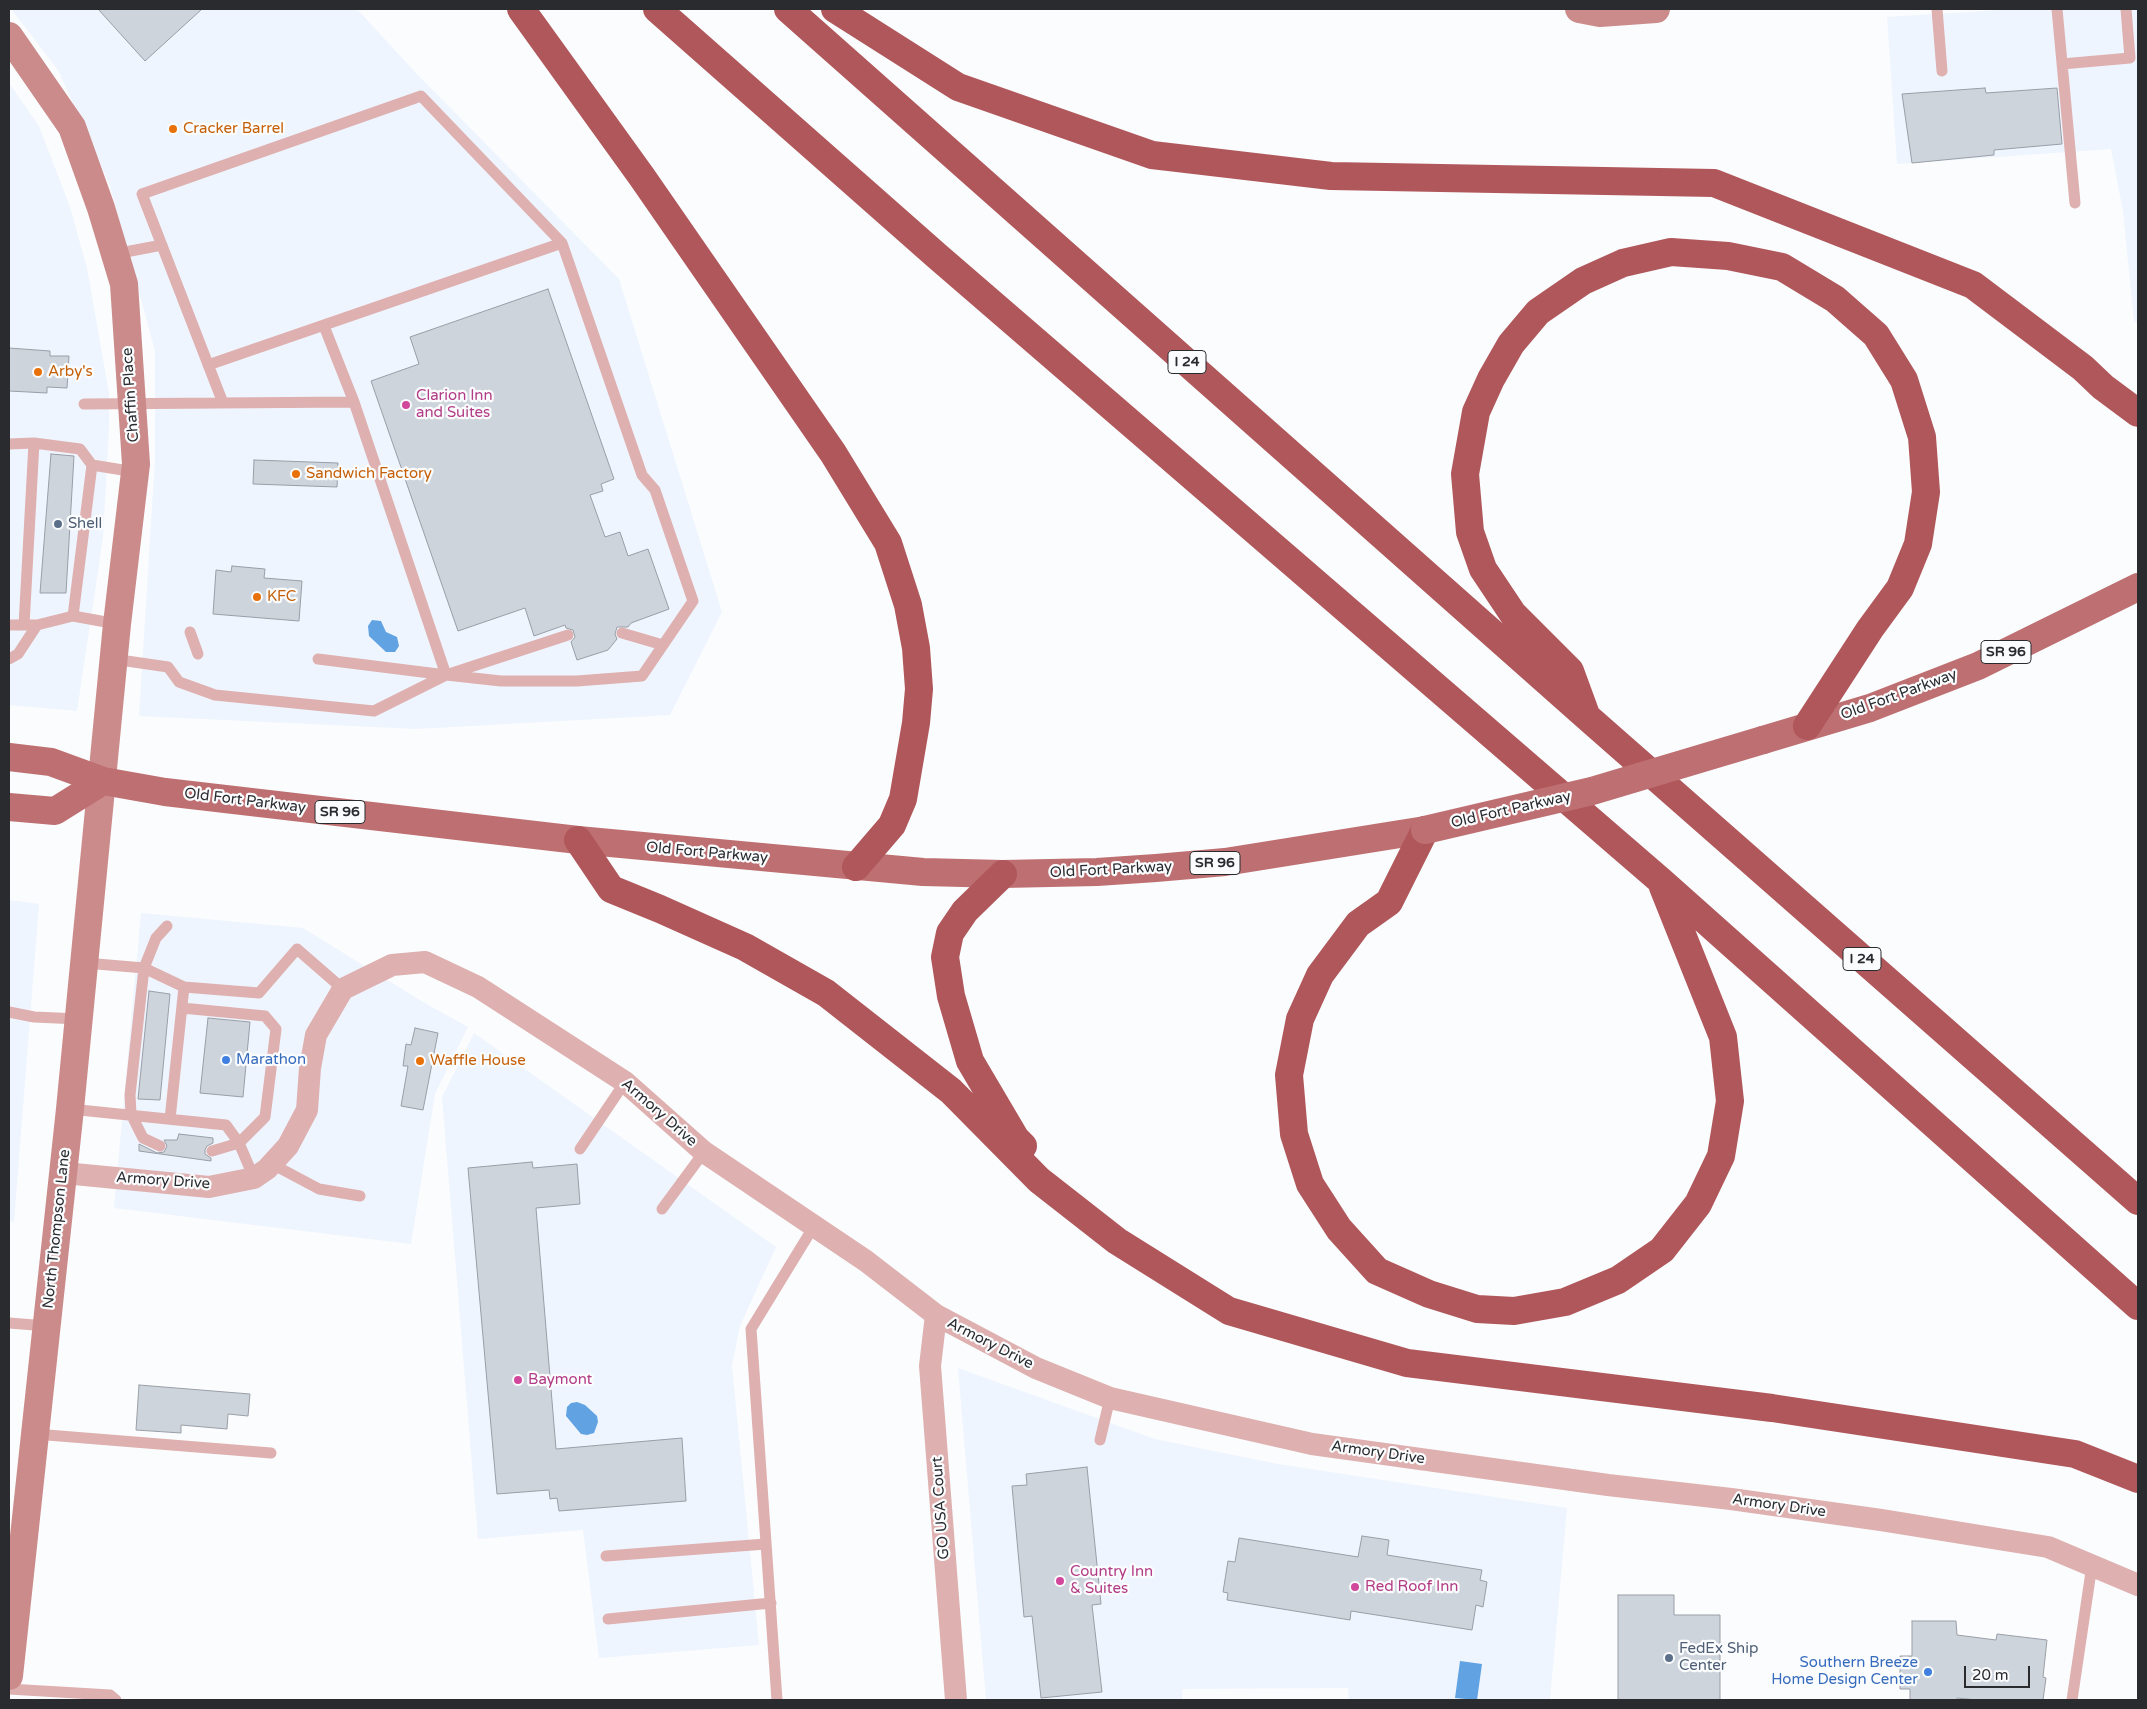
<!DOCTYPE html>
<html>
<head>
<meta charset="utf-8">
<style>
	body { margin:0 }
	#map { position:relative; width:2147px; height:1709px; overflow:hidden; background:#fbfcfd; font-family:"Varela Round",sans-serif }
	canvas { display:block }
	.frame { position:absolute; inset:0; border:10px solid #292b2e; pointer-events:none }
	.scale { position:absolute; left:1964px; top:1666px; width:66px; height:22px; box-sizing:border-box; border:2px solid #292b2e; border-top:0; padding-left:6px; font-size:15px; line-height:18px; white-space:nowrap; color:#292b2e; -webkit-text-stroke:4px #fbfcfd; paint-order:stroke }
</style>
</head>
<body>
<div id="map">
<canvas width="2147" height="1709"></canvas>
<div class="frame"></div>
<div class="scale">20 m</div>
</div>
<script>
const g = document.querySelector('canvas').getContext('2d');
g.lineJoin = 'round';
function paint(path, color) { g.fillStyle = color; g.fill(path, 'evenodd'); }
const toPath = rows => new Path2D(rows.map(r => 'M' + r).join(''));
function strokePath(path, color, width, dash) { g.strokeStyle = color; g.lineWidth = width; g.lineCap = dash ? 'butt' : 'round'; g.setLineDash(dash || []); g.stroke(path); }
function drawText(font, color, halo, rows, align = 'center') {
  g.font = font + ' "Varela Round",sans-serif'; g.lineWidth = 4.5; g.setLineDash([]); g.textBaseline = 'middle'; g.strokeStyle = halo; g.fillStyle = color; for (const [text, x, y, turn = 0] of rows) {
    g.save(); g.translate(x, y); g.rotate((+turn || 0) * Math.PI / 180); g.textAlign = isNaN(turn) ? turn : align; if (halo) g.strokeText(text, 0, 0); g.fillText(text, 0, 0); g.restore();
  }
}
const built = toPath([
	[11,9,357,9,415,72,619,279,722,612,670,715,416,729,139,716,155,459,155,351,110,186,58,70],
	[2015,9,2138,9,2138,322,2134,322,2123,211,2111,149,1897,164,1887,17],
	[9,83,39,126,70,207,87,268,109,393,109,427,103,538,77,711,9,705],
	[9,900,39,904,14,1222,9,1221],
	[141,913,303,928,423,1002,468,1027,435,1094,411,1244,114,1208],
	[474,1033,776,1247,740,1326,732,1365,759,1645,599,1658,583,1530,478,1539,442,1097],
	[958,1368,1155,1439,1278,1464,1567,1508,1550,1700,1349,1700,1348,1688,1182,1689,1182,1700,986,1700]
]);
const water = toPath([
	[372,620,381,621,386,632,397,637,399,646,395,652,386,652,369,636,368,626],
	[577,1402,585,1405,597,1416,598,1422,594,1433,587,1435,581,1434,566,1416,567,1407,571,1403],
	[1460,1661,1482,1664,1477,1700,1455,1698]
]);
const building = toPath([
	[98,9,202,9,145,61,98,9],
	[1985,88,1986,93,2057,88,2062,144,1994,150,1994,155,1912,163,1902,94,1985,88],
	[548,289,614,479,601,484,603,491,590,495,605,537,620,532,628,556,648,549,669,609,631,623,628,627,617,627,615,634,617,639,608,650,577,660,571,642,575,637,573,630,566,628,565,625,534,636,525,608,458,631,371,381,419,364,410,337,548,289],
	[9,348,50,351,50,356,69,356,67,388,47,387,47,393,9,391,9,348],
	[51,454,74,456,66,593,40,593,51,454],
	[254,460,338,463,337,487,253,484,254,460],
	[232,566,265,569,264,578,302,581,299,621,213,614,216,570,231,572,232,566],
	[149,991,170,994,160,1100,138,1099,149,991],
	[208,1018,250,1022,243,1097,200,1093,208,1018],
	[415,1028,438,1033,423,1110,401,1106,408,1066,403,1066,406,1044,411,1045,415,1028],
	[179,1134,213,1138,213,1143,207,1146,205,1150,205,1154,211,1158,211,1161,139,1151,139,1144,157,1153,164,1152,167,1146,164,1140,177,1140,179,1134],
	[532,1162,533,1168,577,1164,580,1204,536,1208,556,1449,682,1438,686,1501,559,1511,557,1498,550,1499,549,1490,497,1494,468,1168,532,1162],
	[139,1385,250,1394,248,1416,228,1414,227,1429,181,1425,181,1433,136,1430,139,1385],
	[1087,1467,1101,1604,1092,1605,1102,1692,1041,1698,1032,1616,1024,1617,1012,1486,1027,1485,1026,1474,1087,1467],
	[1362,1536,1389,1540,1387,1555,1482,1570,1480,1580,1487,1582,1483,1607,1476,1605,1472,1630,1351,1611,1350,1620,1227,1600,1228,1593,1223,1592,1228,1561,1235,1562,1239,1538,1358,1557,1362,1536],
	[1618,1595,1674,1595,1674,1615,1720,1615,1720,1700,1618,1700,1618,1595],
	[1912,1621,1956,1621,1957,1635,1996,1640,1997,1634,2047,1640,2043,1677,2046,1678,2043,1700,1977,1700,1957,1698,1957,1700,1910,1700,1910,1689,1900,1689,1900,1656,1912,1656,1912,1621]
]);
const lane = toPath([
	[1937,9,1942,71],
	[2057,9,2075,203],
	[2062,64,2130,58,2126,9],
	[115,254,162,245],
	[324,326,354,402],
	[223,403,142,194,421,96,562,243],
	[84,404,354,402,446,675,501,681,577,681,642,676,693,601,655,490,642,475,562,243,208,365],
	[9,444,34,443,80,449,92,465,73,616],
	[92,465,135,472],
	[9,625,37,625,73,616,117,624],
	[24,625,34,443],
	[190,632,198,654],
	[622,633,663,645],
	[9,659,18,654,37,625],
	[113,659,168,667,179,682,215,695,374,711,446,675,568,635],
	[318,659,446,675],
	[85,963,144,968,156,938,167,926],
	[184,987,259,993,297,949,343,989],
	[182,1008,265,1016,276,1029,265,1117,239,1143,212,1151],
	[9,1012,34,1017,79,1019],
	[70,1109,226,1125,239,1143,254,1178],
	[160,1146,143,1138,131,1114,130,1095,144,968,184,987,170,1119],
	[580,1149,625,1082],
	[272,1164,319,1189,360,1196],
	[662,1209,704,1152],
	[9,1323,47,1326],
	[35,1434,271,1453],
	[1100,1440,1110,1398],
	[606,1556,766,1544],
	[608,1619,771,1603],
	[9,1689,110,1695,116,1700],
	[777,1700,751,1329,814,1226],
	[2072,1700,2092,1565]
]);
const street = toPath([
	[64,1173,209,1187,254,1178,267,1169,288,1146,307,1110,310,1068,316,1035,343,989,392,965,425,962,478,987,625,1082,704,1152,866,1261,936,1315,1036,1368,1110,1398,1312,1444,1608,1485,1731,1499,1881,1520,2048,1547,2138,1585],
	[936,1315,930,1366,956,1700]
]);
const secondary = toPath([
	[1579,9,1600,13,1656,9],
	[9,36,72,127,101,208,124,284,136,464,117,624,70,1109,9,1676]
]);
const primary = toPath([
	[1763,740,1870,708,1978,666,2138,587],
	[9,757,51,762,103,781,165,792,578,840,923,872,1003,874,1097,872,1156,868,1225,862,1425,830],
	[9,807,55,811,103,781]
]);
const highway = toPath([
	[521,9,642,177,833,453,888,543,908,605,916,648,919,689,916,723,903,799,892,825,856,867],
	[657,9,937,256,1661,881,2138,1306],
	[788,9,1586,716,2138,1201],
	[835,9,958,87,1152,155,1331,176,1714,183,1973,285,2083,368,2103,387,2138,413],
	[1585,712,1570,671,1513,614,1483,569,1470,532,1465,474,1476,412,1491,379,1511,344,1538,312,1583,281,1623,263,1671,252,1728,256,1782,267,1835,299,1876,335,1904,380,1922,437,1926,492,1918,544,1900,588,1870,629,1807,726],
	[1425,830,1389,902,1358,924,1320,975,1300,1019,1289,1075,1294,1134,1310,1184,1339,1229,1377,1271,1429,1294,1477,1309,1514,1311,1565,1302,1618,1280,1662,1250,1698,1204,1721,1156,1730,1101,1723,1037,1663,887],
	[578,840,611,889,660,909,745,947,826,993,951,1091,1039,1180,1117,1241,1229,1311,1407,1363,1772,1408,2075,1454,2138,1479],
	[1003,874,965,911,950,933,945,957,951,996,970,1061,1016,1139,1023,1146]
]);
const primaryBridge = toPath([
	[1425,830,1592,791,1763,740]
]);
const markers = [
	[173,129,5,"#e8710a"],
	[38,372,5,"#e8710a"],
	[406,405,5,"#d1479c"],
	[296,474,5,"#e8710a"],
	[58,524,5,"#5c6f8a"],
	[257,597,5,"#e8710a"],
	[226,1060,5,"#3f7fe0"],
	[420,1061,5,"#e8710a"],
	[518,1380,5,"#d1479c"],
	[1060,1581,5,"#d1479c"],
	[1355,1587,5,"#d1479c"],
	[1669,1658,5,"#5c6f8a"],
	[1928,1672,5,"#3f7fe0"]
];
const shields = [
	[1187,362,38],
	[2006,652,50],
	[340,812,50],
	[1215,863,50],
	[1862,959,38]
];
const shieldNames = [
	["I 24",1187,362],
	["SR 96",2006,652],
	["SR 96",340,812],
	["SR 96",1215,863],
	["I 24",1862,959]
];
const foodNames = [
	["Cracker Barrel",183,129],
	["Arby's",48,372],
	["Sandwich Factory",306,474],
	["KFC",267,597],
	["Waffle House",430,1061]
];
const streetNames = [
	["Chaffin Place",131,395,-94],
	["Old Fort Parkway",1899,695,-20],
	["Old Fort Parkway",245,801,7],
	["Old Fort Parkway",1511,810,-13],
	["Old Fort Parkway",707,853,5],
	["Old Fort Parkway",1111,870,-3],
	["Armory Drive",659,1113,41],
	["Armory Drive",163,1181,4],
	["North Thompson Lane",57,1229,-84],
	["Armory Drive",990,1344,27],
	["Armory Drive",1378,1453,8],
	["Armory Drive",1779,1506,8],
	["GO USA Court",941,1508,-94]
];
const hotelNames = [
	["Clarion Inn",416,396],
	["and Suites",416,413],
	["Baymont",528,1380],
	["Country Inn",1070,1572],
	["& Suites",1070,1589],
	["Red Roof Inn",1365,1587]
];
const serviceNames = [
	["Shell",68,524],
	["FedEx Ship",1679,1649],
	["Center",1679,1666]
];
const shopNames = [
	["Marathon",236,1060],
	["Southern Breeze",1918,1663,"right"],
	["Home Design Center",1918,1680,"right"]
];
paint(built, '#eff5fe');
paint(water, '#61a2e2');
paint(building, '#ced4dc');
strokePath(building, '#9a9fa7', 1);
strokePath(lane, '#deb0b0', 11);
strokePath(street, '#deb0b0', 22);
strokePath(secondary, '#cc8b8b', 28);
strokePath(primary, '#be6f71', 28);
strokePath(highway, '#b0575b', 28);
strokePath(primaryBridge, '#be6f71', 28);
for (const [x, y, r, color] of markers) { const dot = new Path2D(); dot.arc(x, y, r, 0, 2 * Math.PI); g.fillStyle = color; g.fill(dot); strokePath(dot, '#fbfcfd', 2); }
for (const [x, y, w] of shields) { const box = new Path2D(); box.roundRect(x - w / 2, y - 11.5, w, 23, 4); g.fillStyle = '#fbfcfd'; g.fill(box); strokePath(box, '#292b2e', 1); }
drawText('bold 14px', '#292b2e', null, shieldNames);
drawText('15px', '#c56008', '#fbfcfd', foodNames, 'left');
drawText('15px', '#292b2e', '#fbfcfd', streetNames);
drawText('15px', '#b23c85', '#fbfcfd', hotelNames, 'left');
drawText('15px', '#4e5e75', '#fbfcfd', serviceNames, 'left');
drawText('15px', '#366cbe', '#fbfcfd', shopNames, 'left');
</script>
</body>
</html>
